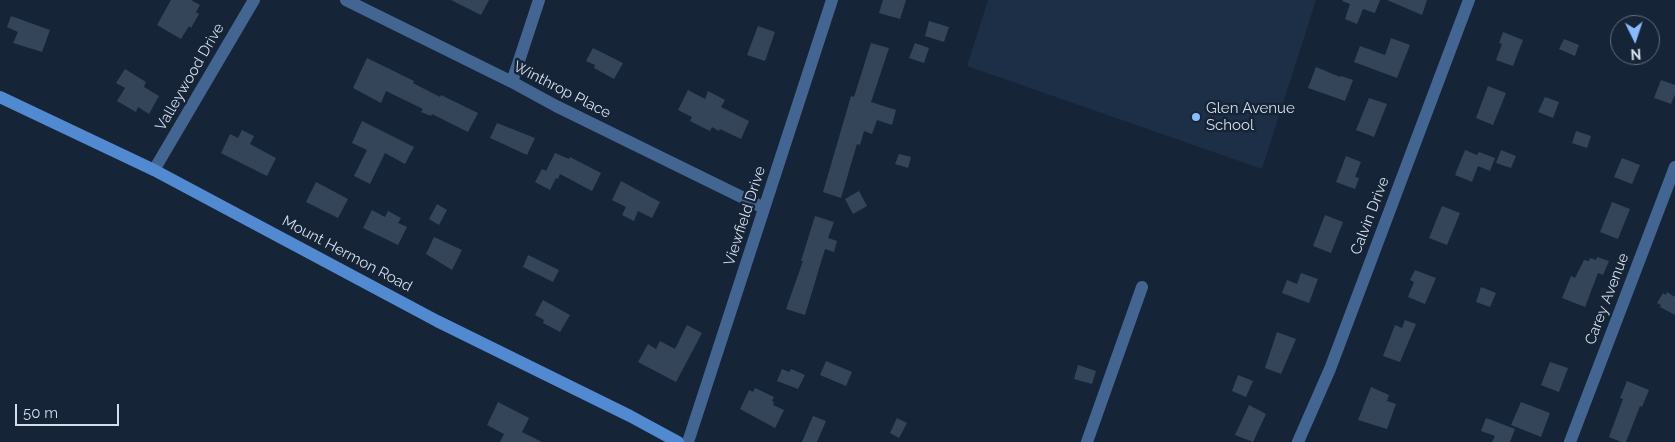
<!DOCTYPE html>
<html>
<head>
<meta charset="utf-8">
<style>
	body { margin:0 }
	#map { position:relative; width:1675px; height:442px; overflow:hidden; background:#162437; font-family:Raleway,sans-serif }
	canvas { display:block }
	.north { position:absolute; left:1610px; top:15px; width:50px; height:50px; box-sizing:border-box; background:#162437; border:1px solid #626e7f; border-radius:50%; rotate:176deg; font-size:14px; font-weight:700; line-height:20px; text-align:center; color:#d4ddea }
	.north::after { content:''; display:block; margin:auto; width:18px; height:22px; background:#89bafc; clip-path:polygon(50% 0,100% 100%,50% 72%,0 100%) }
	.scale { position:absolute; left:15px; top:404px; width:104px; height:22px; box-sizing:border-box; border:2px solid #d4ddea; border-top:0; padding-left:6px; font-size:15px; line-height:18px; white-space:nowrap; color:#d4ddea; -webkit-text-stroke:4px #162437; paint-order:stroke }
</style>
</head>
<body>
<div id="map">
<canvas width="1675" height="442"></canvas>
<div class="north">N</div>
<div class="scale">50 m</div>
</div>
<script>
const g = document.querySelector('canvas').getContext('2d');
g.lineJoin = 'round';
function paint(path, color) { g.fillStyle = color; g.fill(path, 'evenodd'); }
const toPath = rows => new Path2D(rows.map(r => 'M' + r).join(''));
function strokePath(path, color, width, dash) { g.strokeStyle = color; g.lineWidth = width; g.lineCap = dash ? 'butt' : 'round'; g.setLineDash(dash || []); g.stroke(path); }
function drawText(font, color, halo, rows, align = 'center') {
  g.font = font + ' Raleway,sans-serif'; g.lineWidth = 5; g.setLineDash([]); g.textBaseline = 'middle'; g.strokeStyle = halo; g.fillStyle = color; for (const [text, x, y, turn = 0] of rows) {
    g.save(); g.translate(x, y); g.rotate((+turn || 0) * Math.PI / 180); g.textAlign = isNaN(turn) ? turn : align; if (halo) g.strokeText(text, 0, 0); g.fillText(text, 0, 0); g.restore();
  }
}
const built = toPath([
	[988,0,1316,0,1262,169,967,66]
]);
const building = toPath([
	[171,0,191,0,200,5,196,12,199,14,191,28,189,26,181,39,157,25],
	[451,0,489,0,481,15],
	[883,0,906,0,900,19,879,13],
	[1343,0,1380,0,1375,13,1363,9,1357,24,1345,19,1350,4,1342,1],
	[1387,0,1427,0,1422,15],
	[11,16,50,30,42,52,13,43,18,32,7,27],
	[929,21,949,27,944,42,925,36],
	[758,26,775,32,765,61,747,55],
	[1503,32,1523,40,1513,66,1496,60,1502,44,1499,43],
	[1391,38,1410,45,1397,78,1354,62,1360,46,1385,55],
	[1564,39,1579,45,1575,56,1559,49],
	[871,43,889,48,871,102,896,110,892,125,877,120,872,134,864,131,860,145,857,144,841,198,823,192,851,96,854,97],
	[915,43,929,48,924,63,909,58],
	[593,48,623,63,614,79,594,68,595,65,586,61],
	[367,58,414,81,413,83,440,97,441,95,478,113,468,132,432,114,431,116,421,112,423,109,386,91,381,103,353,88],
	[1316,67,1340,77,1341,76,1353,80,1345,101,1308,88],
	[125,69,146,82,144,87,159,96,149,114,138,107,136,112,117,101,125,88,116,83],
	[1661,80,1675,85,1675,94,1671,104,1654,98],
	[1488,86,1506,93,1493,125,1476,118],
	[688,90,705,99,708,91,725,100,721,107,749,121,741,139,720,129,719,131,712,127,710,131,690,121,692,117,678,110],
	[1545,97,1559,102,1553,118,1538,112],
	[1369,98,1387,104,1374,137,1356,130],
	[362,121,414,147,405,164,385,153,370,184,354,176,367,150,352,143],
	[497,123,535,138,527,155,490,138],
	[242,130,254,136,250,144,276,158,267,176,221,153,230,134,238,138],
	[1576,131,1591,136,1587,148,1572,143],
	[1465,150,1477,155,1479,152,1495,158,1490,171,1478,166,1472,182,1455,175],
	[1501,150,1516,156,1511,168,1496,163],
	[555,153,569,159,570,157,601,173,592,191,560,174,558,179,556,178,550,190,535,182,542,169,546,171],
	[899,154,911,157,908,168,895,164],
	[1346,156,1361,162,1355,177,1359,178,1355,189,1336,182],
	[1622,158,1640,165,1632,184,1614,177],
	[621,181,660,202,652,218,638,211,634,221,622,215,626,207,612,200],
	[316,182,348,199,338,218,306,202],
	[859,191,867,206,853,214,845,199],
	[1612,202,1630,209,1618,239,1600,232],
	[437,204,447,210,439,225,429,219],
	[1442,206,1460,213,1447,245,1429,238],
	[372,210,385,217,388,211,401,218,398,223,407,227,398,245,363,228],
	[1325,215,1343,222,1331,253,1313,246],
	[815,216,834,222,828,238,837,241,834,252,825,249,805,315,786,309,803,261,801,261],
	[434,237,462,250,452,270,426,254],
	[528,255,559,270,553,282,523,267],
	[1597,257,1609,261,1603,275,1598,273,1585,307,1562,298,1571,276,1575,278,1584,260,1589,261,1590,258,1596,260],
	[1415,270,1436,278,1425,304,1408,297,1414,282,1410,280],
	[1301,273,1318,279,1309,303,1282,293,1287,280,1297,284],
	[1481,287,1496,293,1490,307,1476,302],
	[1667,292,1675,297,1675,315,1660,307,1661,305,1657,303,1663,293,1666,295],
	[543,300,570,315,560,332,543,323,544,320,535,315],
	[1405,320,1416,324,1400,362,1383,356,1395,325,1402,328],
	[687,325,702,333,676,382,638,362,648,344,656,349,660,341,675,349],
	[1277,332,1296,339,1281,374,1265,368],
	[826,361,852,372,846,386,820,375],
	[1550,362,1568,368,1559,392,1541,385],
	[1078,365,1096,371,1092,384,1074,379],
	[782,369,789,372,791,369,805,375,798,389,777,381],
	[1238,375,1253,381,1246,397,1232,391],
	[1627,381,1649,390,1642,407,1640,406,1626,442,1621,442,1609,437,1623,399,1620,398],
	[1371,387,1389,395,1387,401,1396,404,1387,429,1358,420],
	[755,388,774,397,772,401,774,402,773,405,784,410,775,428,740,409,749,390,753,392],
	[498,402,529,418,522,432,542,442,500,442,504,434,487,425],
	[1521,402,1550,413,1541,437,1511,425],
	[1249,405,1266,414,1253,442,1235,435],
	[813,416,826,421,817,442,802,442],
	[897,418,907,423,899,438,890,433],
	[1486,418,1515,429,1510,442,1492,442,1495,436,1481,431]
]);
const minor = toPath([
	[346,0,512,82,556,106,764,208],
	[512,82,539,0],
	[154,170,254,0],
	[688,442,832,0],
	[1087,442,1142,287],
	[1298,442,1330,369,1469,0],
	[1570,442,1675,167]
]);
const secondary = toPath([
	[0,97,154,170,437,321,630,416,678,442]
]);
const markers = [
	[1196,117,5,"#89bafc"]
];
const streetNames = [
	["Valleywood Drive",190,77,-60],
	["Winthrop Place",562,90,27],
	["Viewfield Drive",745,216,-72],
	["Calvin Drive",1370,216,-69],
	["Mount Hermon Road",347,254,28],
	["Carey Avenue",1607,299,-69]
];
const poiNames = [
	["Glen Avenue",1206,108],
	["School",1206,125]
];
paint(built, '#1c2f46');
paint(building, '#354559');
strokePath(minor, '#436592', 12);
strokePath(secondary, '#528ad2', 12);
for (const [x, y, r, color] of markers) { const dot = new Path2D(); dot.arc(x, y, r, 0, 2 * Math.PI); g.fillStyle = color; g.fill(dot); strokePath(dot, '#162437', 2); }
drawText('15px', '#d4ddea', '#162437', streetNames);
drawText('15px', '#d4ddea', '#162437', poiNames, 'left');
</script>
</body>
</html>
